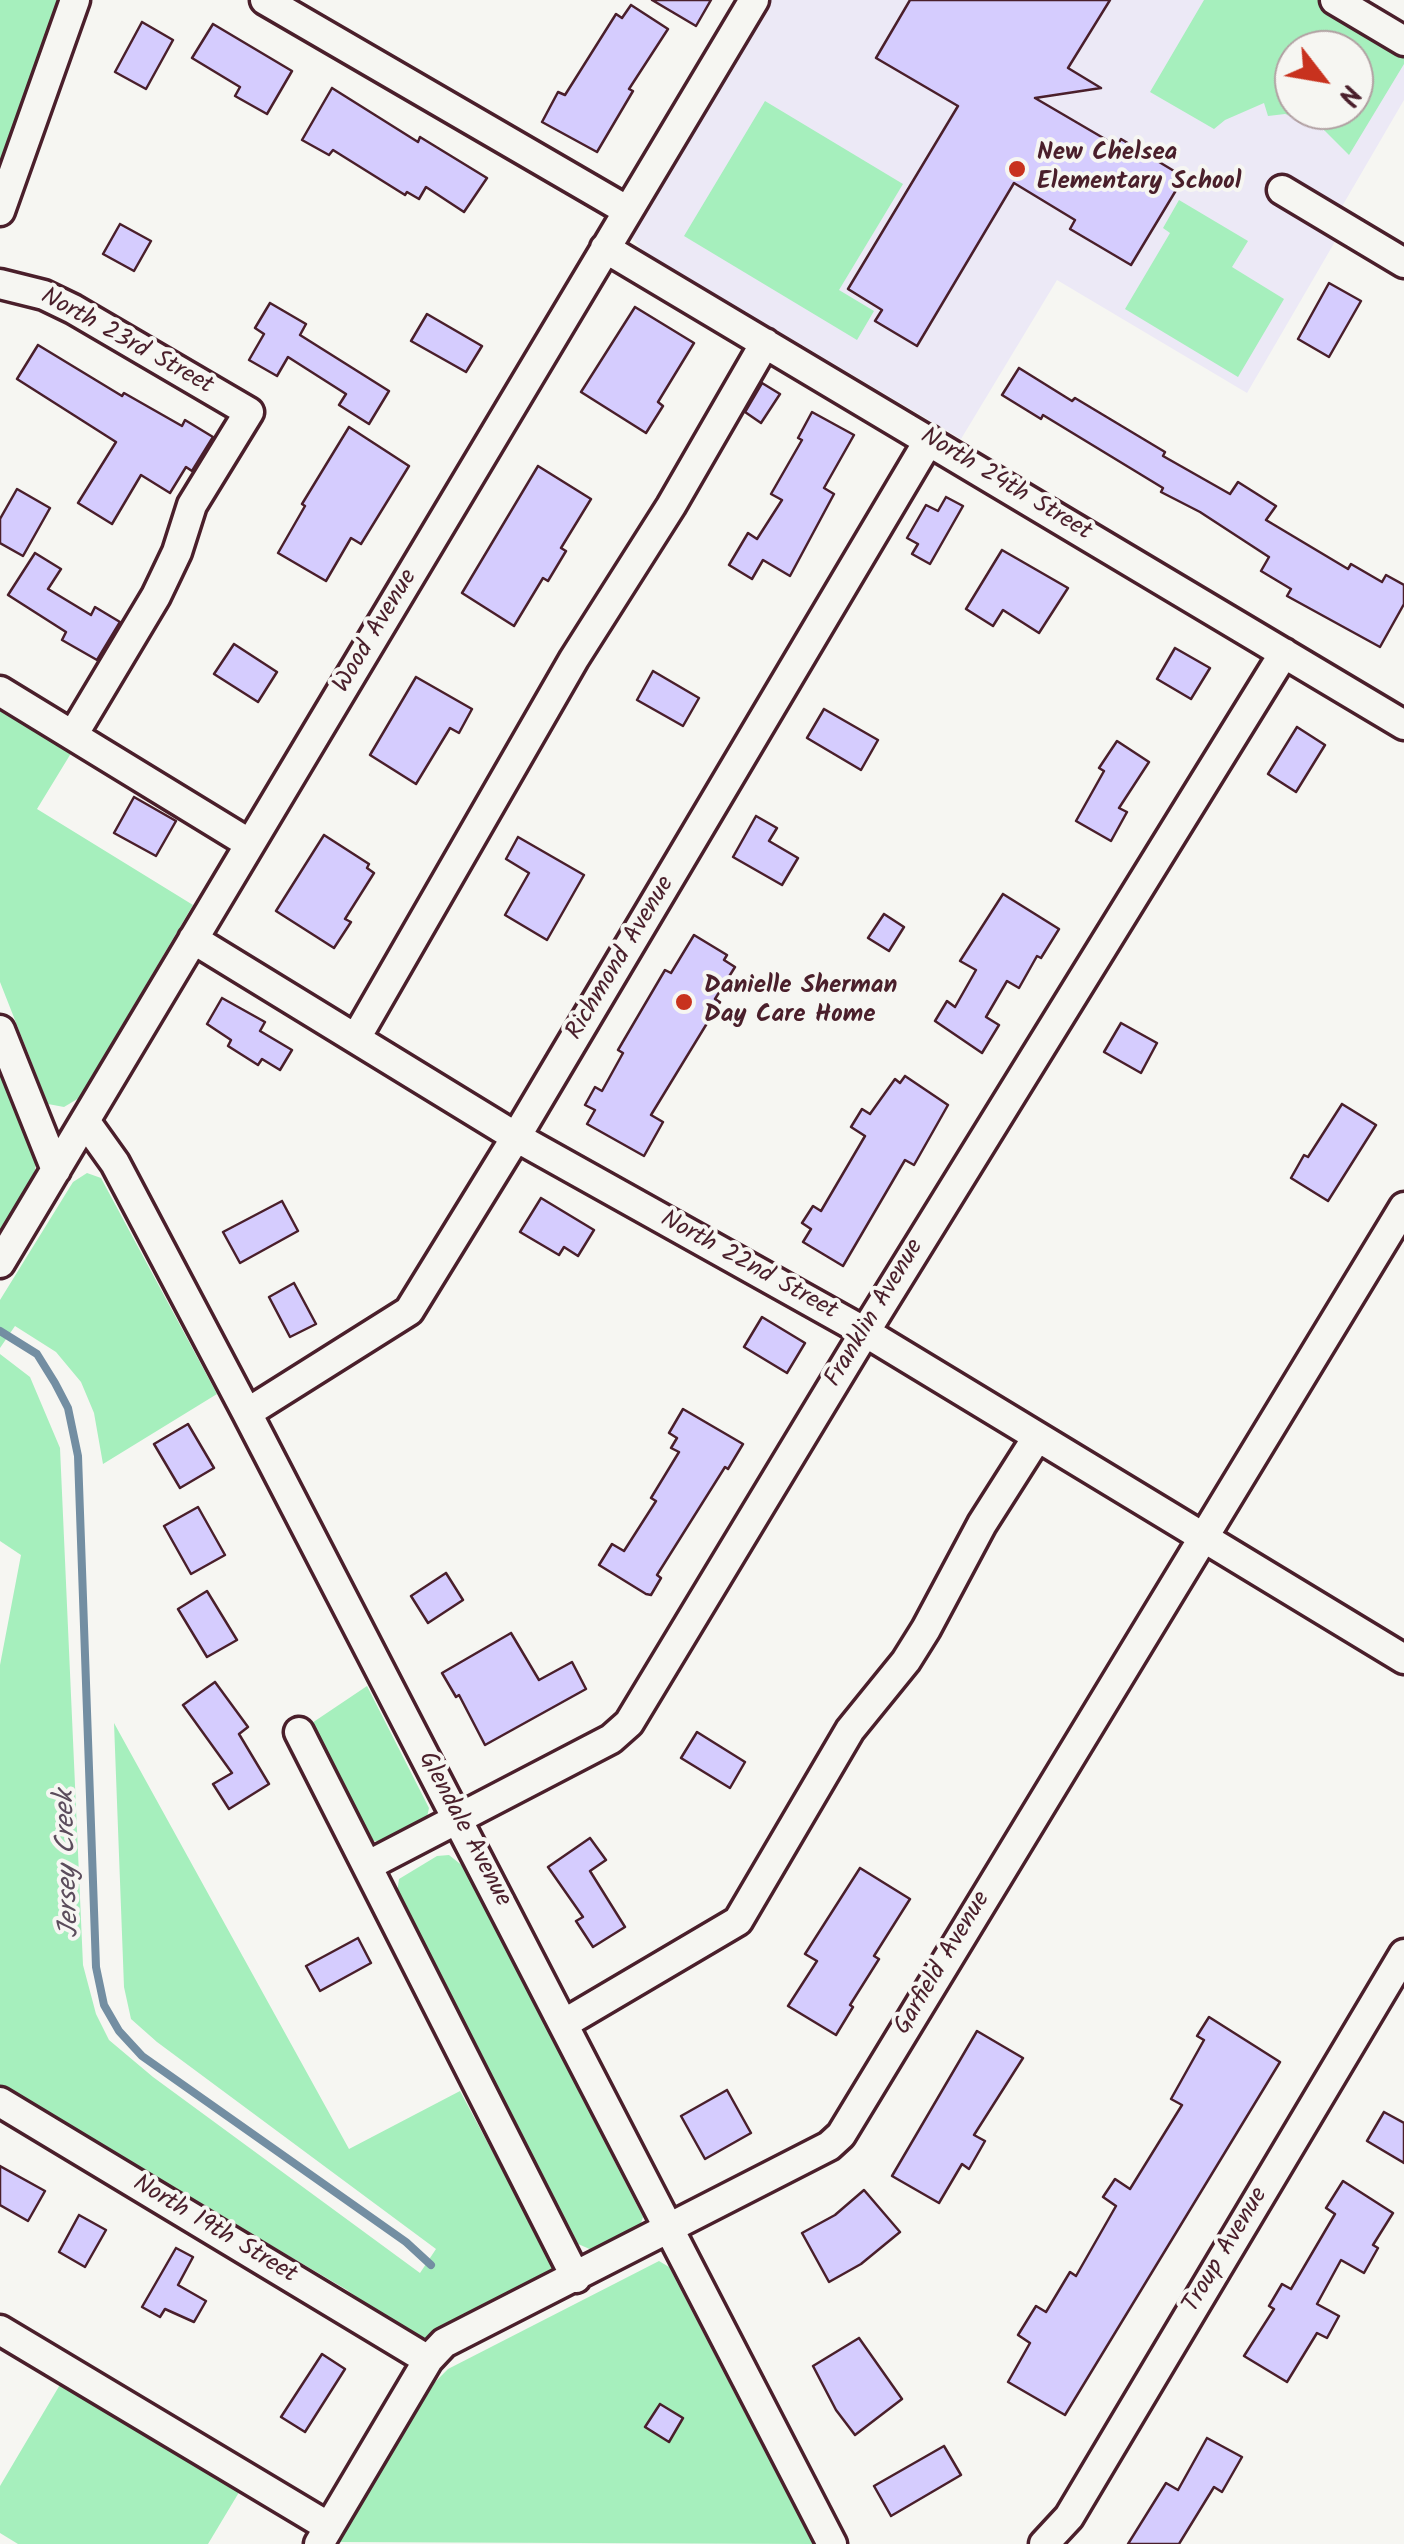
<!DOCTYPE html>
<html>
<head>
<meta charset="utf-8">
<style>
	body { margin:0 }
	#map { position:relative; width:1404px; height:2544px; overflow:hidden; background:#f6f6f2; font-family:Kalam,sans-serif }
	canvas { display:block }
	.north { position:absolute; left:1274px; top:30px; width:100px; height:100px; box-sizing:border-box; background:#f6f6f2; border:2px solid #b1a0a2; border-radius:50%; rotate:121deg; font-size:28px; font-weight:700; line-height:40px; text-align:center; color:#4a1f2b }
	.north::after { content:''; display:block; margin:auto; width:35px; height:45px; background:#c8321e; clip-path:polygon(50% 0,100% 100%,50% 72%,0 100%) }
</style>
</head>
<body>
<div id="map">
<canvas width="1404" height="2544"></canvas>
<div class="north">N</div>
</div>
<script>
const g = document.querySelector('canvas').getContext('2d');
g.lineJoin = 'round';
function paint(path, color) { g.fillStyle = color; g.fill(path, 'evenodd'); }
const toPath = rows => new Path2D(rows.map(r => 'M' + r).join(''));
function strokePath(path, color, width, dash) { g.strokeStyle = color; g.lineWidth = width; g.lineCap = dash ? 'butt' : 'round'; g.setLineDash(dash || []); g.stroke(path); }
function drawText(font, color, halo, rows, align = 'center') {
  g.font = font + ' Kalam,sans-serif'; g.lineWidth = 8; g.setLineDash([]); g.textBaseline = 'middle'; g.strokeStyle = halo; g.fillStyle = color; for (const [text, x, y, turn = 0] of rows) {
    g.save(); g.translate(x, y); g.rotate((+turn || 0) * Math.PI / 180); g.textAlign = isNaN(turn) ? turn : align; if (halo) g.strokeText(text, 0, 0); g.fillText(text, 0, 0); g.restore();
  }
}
const built = toPath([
	[771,0,1325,0,1404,47,1404,100,1330,227,1340,233,1247,393,1057,280,961,439,643,251,632,238,634,230],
	[1294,50,1354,50,1354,110,1294,110]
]);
const green = toPath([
	[0,0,61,0,0,170],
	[1204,0,1326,0,1404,47,1404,64,1349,155,1320,126,1285,114,1268,116,1264,103,1225,120,1214,129,1150,92],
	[1294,50,1354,50,1354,110,1294,110],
	[765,101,903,184,839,290,874,311,857,340,684,236],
	[1179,200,1248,241,1232,267,1284,299,1238,377,1125,309,1170,233,1163,228],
	[0,706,73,750,37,809,193,905,79,1098,64,1107,48,1104,0,982],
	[0,1064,38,1153,34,1175,0,1231],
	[87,1173,101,1178,217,1394,103,1464,94,1413,81,1382,56,1352,15,1326,0,1348,0,1300,73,1182],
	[0,1354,30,1377,60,1448,83,1965,96,2014,109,2040,153,2077,420,2273,436,2249,157,2042,131,2019,124,1987,114,1723,349,2149,460,2091,553,2265,548,2277,432,2340,408,2336,347,2290,0,2086,0,1665,21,1555,0,1541],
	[367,1686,429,1808,426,1822,386,1844,371,1840,306,1727],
	[449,1855,464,1867,643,2217,639,2229,592,2250,578,2244,397,1894,399,1879,437,1856],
	[659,2261,669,2267,813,2544,338,2542,435,2382,448,2369],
	[61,2383,241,2489,208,2544,18,2544,0,2533,0,2486]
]);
const stream = toPath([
	[0,1331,37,1354,55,1383,68,1408,78,1456,96,1967,104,2005,119,2031,142,2056,406,2242,431,2265]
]);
const building = toPath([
	[652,0,711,0,696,26,652,0],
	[910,0,1110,0,1068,68,1101,88,1035,98,1117,146,1121,139,1184,177,1131,265,1070,229,1075,220,1014,183,917,346,875,321,882,310,848,289,958,106,876,58,910,0],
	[631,5,668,29,629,89,633,91,597,152,542,122,558,92,565,95,616,14,622,18,631,5],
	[142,22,173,40,146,89,115,72,142,22],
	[213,24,292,71,267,114,235,96,240,87,192,58,213,24],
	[332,88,418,142,420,137,487,178,464,212,426,187,419,199,407,192,405,195,333,150,329,155,302,140,332,88],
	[120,224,151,241,134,271,103,254,120,224],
	[1329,283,1361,301,1329,357,1298,339,1329,283],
	[270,303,306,324,300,335,389,391,369,424,339,405,346,394,288,357,277,376,249,360,264,334,255,328,270,303],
	[635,307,694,343,658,402,663,406,646,433,581,392,635,307],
	[427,314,482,346,466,372,411,341,427,314],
	[38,345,122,396,124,393,182,426,185,420,213,437,192,471,186,467,170,493,141,475,112,524,78,503,116,442,17,379,38,345],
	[1019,368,1072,401,1075,398,1165,452,1163,456,1230,494,1238,482,1276,506,1266,520,1348,569,1351,564,1382,582,1386,575,1404,585,1404,604,1380,647,1287,596,1291,589,1261,571,1269,557,1200,512,1161,492,1163,488,1043,415,1041,419,1002,395,1019,368],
	[762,383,780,394,761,423,745,412,762,383],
	[812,412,854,435,824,488,834,494,790,576,763,560,752,579,729,565,748,533,757,539,782,500,771,494,802,440,798,438,812,412],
	[349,427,409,466,361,544,351,538,326,581,278,553,305,506,302,504,349,427],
	[538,466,591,499,561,548,566,551,548,581,543,578,514,626,462,593,538,466],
	[17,489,50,508,23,556,0,543,0,519,17,489],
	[946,497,963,506,930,564,912,554,918,544,907,538,926,505,938,511,946,497],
	[1002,550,1068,588,1039,633,1003,610,993,626,966,609,1002,550],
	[35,553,61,569,48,589,91,615,95,607,120,622,97,660,62,640,66,632,8,595,35,553],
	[234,644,277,672,258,702,214,674,234,644],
	[1175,648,1210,668,1191,699,1157,679,1175,648],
	[653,671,699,698,683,726,637,700,653,671],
	[416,677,472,709,459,733,450,728,416,784,370,755,416,677],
	[824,709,878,740,861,770,807,738,824,709],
	[1297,727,1325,745,1296,792,1268,774,1297,727],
	[1117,741,1149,762,1119,808,1127,812,1111,841,1076,821,1104,771,1099,768,1117,741],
	[134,797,176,821,156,856,114,833,134,797],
	[756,816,777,828,769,841,798,858,782,885,733,857,756,816],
	[324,835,369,864,367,868,374,873,345,919,351,922,334,948,276,911,324,835],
	[518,837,584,875,547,940,505,915,529,873,506,859,518,837],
	[1003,894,1059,929,1041,958,1037,956,1019,988,1007,981,986,1017,999,1025,982,1053,935,1021,947,1001,955,1007,976,970,960,961,1003,894],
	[884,914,904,927,889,951,868,938,884,914],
	[694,935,727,955,724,960,735,967,715,999,720,1002,651,1115,663,1122,644,1156,587,1124,595,1110,585,1105,595,1087,602,1091,623,1053,618,1050,665,970,671,973,694,935],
	[222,998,265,1022,260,1031,292,1050,280,1070,262,1059,258,1065,228,1046,231,1040,207,1024,222,998],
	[1121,1023,1157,1043,1141,1073,1104,1052,1121,1023],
	[905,1076,948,1105,914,1165,905,1160,843,1266,803,1242,811,1229,802,1223,813,1206,821,1211,865,1136,851,1127,862,1109,870,1114,895,1079,900,1083,905,1076],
	[1342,1104,1376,1125,1328,1201,1291,1178,1304,1155,1308,1157,1342,1104],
	[541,1198,594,1230,578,1256,564,1247,559,1255,520,1232,541,1198],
	[282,1201,298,1231,240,1263,223,1232,282,1201],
	[294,1283,316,1324,290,1337,269,1297,294,1283],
	[762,1317,805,1343,787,1373,744,1347,762,1317],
	[683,1409,743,1444,728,1469,725,1467,657,1575,661,1578,651,1595,646,1594,599,1565,612,1544,624,1551,656,1501,651,1498,679,1452,671,1448,677,1438,669,1433,683,1409],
	[188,1424,214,1468,180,1488,154,1444,188,1424],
	[198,1507,225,1555,191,1574,164,1526,198,1507],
	[446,1573,463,1600,428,1623,411,1596,446,1573],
	[207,1591,237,1640,207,1657,178,1609,207,1591],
	[511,1633,539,1680,572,1662,586,1689,485,1745,459,1695,456,1697,442,1673,511,1633],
	[215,1682,248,1727,239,1734,269,1784,229,1809,213,1784,232,1773,183,1705,215,1682],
	[697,1732,745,1762,730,1788,681,1758,697,1732],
	[590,1838,606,1860,590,1871,625,1927,593,1947,576,1921,583,1917,548,1867,590,1838],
	[860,1868,910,1899,874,1956,879,1959,850,2005,853,2007,836,2035,788,2006,817,1961,805,1954,860,1868],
	[358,1938,371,1963,320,1991,306,1966,358,1938],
	[1209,2017,1280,2062,1065,2415,1008,2382,1030,2343,1018,2335,1036,2306,1046,2312,1070,2272,1076,2276,1116,2206,1103,2197,1115,2179,1130,2189,1182,2105,1171,2099,1204,2040,1197,2036,1209,2017],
	[977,2031,1023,2058,974,2135,985,2141,969,2169,962,2164,939,2203,892,2176,977,2031],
	[727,2090,751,2133,705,2159,681,2116,727,2090],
	[1384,2112,1404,2123,1404,2163,1367,2141,1384,2112],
	[0,2166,45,2191,28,2221,0,2205,0,2166],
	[1343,2181,1393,2213,1373,2245,1378,2248,1364,2273,1341,2260,1317,2304,1339,2316,1327,2338,1317,2333,1287,2382,1244,2356,1274,2309,1269,2306,1282,2284,1291,2289,1335,2214,1326,2208,1343,2181],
	[864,2190,900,2232,861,2264,829,2282,802,2233,835,2215,864,2190],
	[79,2215,106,2230,85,2267,59,2252,79,2215],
	[176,2248,193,2257,178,2285,206,2301,194,2322,165,2309,160,2317,142,2307,176,2248],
	[859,2338,902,2399,855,2435,836,2410,813,2366,859,2338],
	[322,2354,345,2369,305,2432,281,2417,322,2354],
	[660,2404,683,2418,669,2442,645,2427,660,2404],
	[1207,2438,1242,2457,1222,2492,1214,2487,1179,2544,1128,2544,1166,2483,1178,2490,1207,2438],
	[944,2446,961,2475,891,2516,874,2486,944,2446]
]);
const minor = toPath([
	[265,0,628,211],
	[1335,0,1404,41],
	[1282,190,1404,263],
	[0,211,75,0],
	[605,248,1404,725],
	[0,284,44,295,73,309,249,412,192,505,177,552,156,596,73,735],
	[0,691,250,844],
	[193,939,516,1137,865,1332,1404,1659],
	[0,1030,56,1170],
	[356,1038,574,659,671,506,765,343],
	[85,1121,115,1163,247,1413,832,2544],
	[0,1263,754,0],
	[247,1413,409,1311,516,1137,929,440],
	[299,1732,576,2278],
	[367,1866,611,1739,629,1723,865,1332,1284,653],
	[565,2023,738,1921,850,1730,906,1661,926,1629,982,1524,1036,1439],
	[0,2102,428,2360],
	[0,2330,329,2527],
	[319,2544,428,2360,444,2343,829,2146,841,2135,1404,1207],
	[1044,2544,1069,2517,1404,1954]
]);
const markers = [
	[1017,169,10,"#c8321e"],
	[684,1002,10,"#c8321e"]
];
const poiNames = [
	["New Chelsea",1037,155],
	["Elementary School",1037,184],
	["Danielle Sherman",704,988],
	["Day Care Home",704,1017]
];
const streetNames = [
	["North 23rd Street",126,343,29],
	["North 24th Street",1005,486,31],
	["Wood Avenue",377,632,-59],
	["Richmond Avenue",622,959,-59],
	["North 22nd Street",748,1267,29],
	["Franklin Avenue",876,1314,-59],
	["Glendale Avenue",463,1830,62],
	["Garfield Avenue",944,1964,-59],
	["North 19th Street",214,2231,31],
	["Troup Avenue",1227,2251,-59]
];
const waterNames = [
	["Jersey Creek",70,1864,-92]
];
paint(built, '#ece9f6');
paint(green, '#a6efbd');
strokePath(stream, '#738ea2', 8);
paint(building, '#d5ccfe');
strokePath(building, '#4a1f2b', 2.5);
strokePath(minor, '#4a1f2b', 35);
strokePath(minor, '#f6f6f2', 28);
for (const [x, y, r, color] of markers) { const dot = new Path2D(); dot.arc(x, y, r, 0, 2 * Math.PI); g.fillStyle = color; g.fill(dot); strokePath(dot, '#f6f6f2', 4); }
drawText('bold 25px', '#4a1f2b', '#f6f6f2', poiNames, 'left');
drawText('25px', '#4a1f2b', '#f6f6f2', streetNames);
drawText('italic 28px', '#5b4d5c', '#f6f6f2', waterNames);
</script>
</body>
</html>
